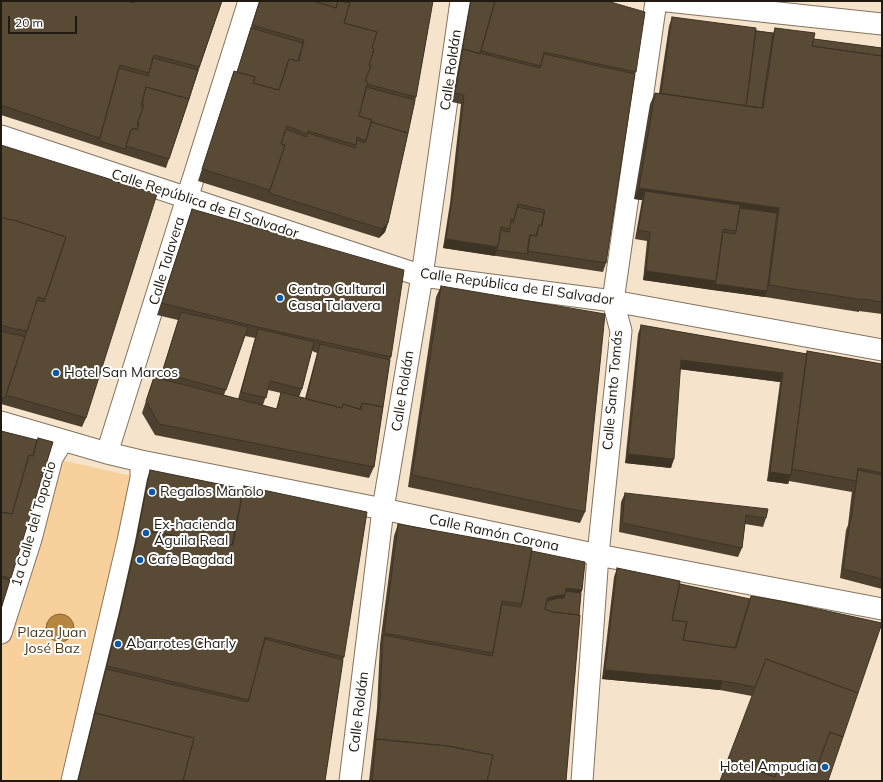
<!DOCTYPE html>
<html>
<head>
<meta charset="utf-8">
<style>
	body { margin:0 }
	#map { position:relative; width:883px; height:782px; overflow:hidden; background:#f6e3cc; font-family:Mulish,sans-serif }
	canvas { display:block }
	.frame { position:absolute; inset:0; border:2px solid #201a11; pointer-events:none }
	.scale { position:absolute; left:8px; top:16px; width:69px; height:18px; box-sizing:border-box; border:2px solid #201a11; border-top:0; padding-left:5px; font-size:12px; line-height:14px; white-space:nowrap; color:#201a11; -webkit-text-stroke:3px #fff; paint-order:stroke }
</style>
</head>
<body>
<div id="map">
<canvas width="883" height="782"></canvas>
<div class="frame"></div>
<div class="scale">20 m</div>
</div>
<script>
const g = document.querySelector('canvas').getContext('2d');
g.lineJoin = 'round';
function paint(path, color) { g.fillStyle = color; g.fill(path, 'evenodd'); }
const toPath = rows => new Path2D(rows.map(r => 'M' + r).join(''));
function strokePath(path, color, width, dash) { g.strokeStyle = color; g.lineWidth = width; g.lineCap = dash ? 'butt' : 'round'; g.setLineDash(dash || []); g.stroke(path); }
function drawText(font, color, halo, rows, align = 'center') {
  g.font = font + ' Mulish,sans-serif'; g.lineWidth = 4; g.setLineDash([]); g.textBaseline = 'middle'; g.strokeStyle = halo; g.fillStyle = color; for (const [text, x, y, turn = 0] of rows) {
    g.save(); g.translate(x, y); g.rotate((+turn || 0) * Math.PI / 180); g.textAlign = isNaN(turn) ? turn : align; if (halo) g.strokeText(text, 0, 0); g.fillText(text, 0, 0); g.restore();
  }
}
const green = toPath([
	[52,458,141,478,72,781,1,781,1,633]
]);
const water = toPath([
	'46 628a14 14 0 1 1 28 0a14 14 0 1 1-28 0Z'
]);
const street = toPath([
	[667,1,882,24],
	[1,136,422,276,613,301,882,350],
	[1,422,107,453,141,461,383,509,598,555,882,609],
	[107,453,249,1],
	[1,633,31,539,52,458,63,440],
	[72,781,128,541,141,478,141,461],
	[350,781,383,509,422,276,461,1],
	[582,781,598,555,621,331,613,301,656,1]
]);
const wall = toPath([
	[1,1,222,1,166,168,1,115],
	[259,1,433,1,416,97,388,223,385,232,379,238,198,181,230,83,234,71,237,72],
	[470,1,607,1,636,72,635,74,606,263,603,272,443,248,450,203,461,104,452,102],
	[672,17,773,33,775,28,814,39,882,48,882,314,859,311,859,312,765,297,643,280,647,241,635,239,642,200,634,199,650,104,655,93,659,93,669,26],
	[1,145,86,418,82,427,1,404],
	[192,209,391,357,390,360,374,467,369,478,155,435,142,413,154,377,160,378,178,320,157,315],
	[245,336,255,338,238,399,224,395],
	[312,351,317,353,305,398,299,397,302,389],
	[268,390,281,393,276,409,263,405],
	[441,286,585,512,580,523,408,487,436,297],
	[641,325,807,354,807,351,882,364,882,589,840,578,846,530,848,525,852,491,852,492,789,481,788,484,767,481,780,382,680,369,671,468,625,463,638,334],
	[1,431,37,440,53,442,1,609],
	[150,470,243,489,244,486,344,657,343,660,325,781,77,781,119,612,135,541,147,479],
	[625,493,766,518,763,527,745,524,742,548,738,557,619,532,621,502],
	[398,524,532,551,582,590,581,593,566,781,369,781,377,709,380,644,394,536],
	[617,568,680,584,750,599,786,602,752,696,720,690,602,679,614,577]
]);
const shadedWall = toPath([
	[639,188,779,208,775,219,645,191,642,200,634,199],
	[388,223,385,232,379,238,382,229],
	[446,239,498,247,495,256,443,248],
	[646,271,716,281,712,290,643,280],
	[715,284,767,291,765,297,712,290],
	[681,360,783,373,780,382,678,369],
	[628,454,674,459,671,468,625,463],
	[770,472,791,475,788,484,767,481],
	[566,588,582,590,579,599,545,607,547,598],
	[605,670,723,681,720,690,602,679]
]);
const building = toPath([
	[1,1,127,1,134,3,134,1,222,1,199,67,154,55,149,73,120,65,100,138,1,105,1,1],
	[260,1,313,1,336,8,338,1,341,1,350,3,344,23,377,32,372,48,374,49,369,65,371,66,365,81,368,82,359,116,372,120,366,141,357,137,356,145,308,131,307,134,287,126,281,144,285,145,270,190,202,169,234,71,255,77,253,83,279,90,289,59,299,61,304,40,252,25,260,1],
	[313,1,338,1,336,8,313,1],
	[341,1,433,1,416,97,367,84,368,82,365,81,371,66,369,65,374,49,372,48,377,32,344,23,350,3,341,1],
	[471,1,495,1,480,54,463,49,462,52,471,1],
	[495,1,607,1,645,12,636,72,544,52,541,66,481,51,495,1],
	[672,17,756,28,746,106,661,93,672,17],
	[251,28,303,43,298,61,289,59,279,90,253,83,255,77,237,72,251,28],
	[775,28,815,33,812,46,882,56,882,302,863,299,863,300,769,285,779,208,639,188,655,93,763,108,775,28],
	[756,31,773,33,762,108,746,106,756,31],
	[814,39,882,48,882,56,812,46,814,39],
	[463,49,540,68,544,54,635,74,606,263,528,251,530,235,537,236,539,225,542,226,545,210,518,204,514,220,511,219,510,229,501,227,498,247,446,239,453,194,464,95,455,93,463,49],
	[153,58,198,70,189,99,146,87,141,106,143,107,137,125,138,126,137,129,133,128,132,130,131,130,125,149,99,141,119,68,148,76,153,58],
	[146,87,189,99,169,159,126,146,131,130,132,130,133,128,137,130,139,123,138,122,144,104,142,104,146,87],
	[366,87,415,100,408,133,371,122,372,120,359,116,366,87],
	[371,122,408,133,388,223,382,229,269,193,285,145,281,144,286,129,306,137,308,133,355,148,357,140,365,143,371,122],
	[1,145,157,194,86,418,6,395,37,300,44,302,66,237,10,219,10,220,1,217,1,145],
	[645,191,740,205,736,231,723,229,716,281,646,271,650,232,638,230,645,191],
	[517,207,544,213,541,226,539,225,536,236,530,235,529,238,527,254,497,250,501,230,509,232,511,222,513,223,517,207],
	[740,208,777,213,767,291,715,284,716,281,723,232,735,234,736,231,740,208],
	[192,209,404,270,391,357,249,325,162,303,192,209],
	[1,217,10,220,10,219,66,237,45,299,38,297,27,331,18,329,18,330,1,325,1,217],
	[441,286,605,314,585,512,412,475,441,286],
	[181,312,248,327,226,390,162,373,181,312],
	[641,325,807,354,791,475,770,472,783,373,681,360,674,459,628,454,641,325],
	[258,329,314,342,302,389,270,381,266,398,241,392,258,329],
	[1,331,16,335,16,334,25,337,5,398,1,397,1,331],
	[320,344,390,360,383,407,362,403,360,409,343,404,342,408,306,399,320,344],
	[807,351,882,364,882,473,858,468,856,481,792,469,807,351],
	[154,377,277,409,281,392,342,408,343,404,361,410,362,403,383,407,374,467,159,424,146,401,154,377],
	[1,431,37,440,33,456,29,455,28,458,12,514,1,512,1,431],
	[38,438,53,442,11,578,1,576,1,512,12,514,29,455,33,456,38,438],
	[150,470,243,489,232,545,139,530,138,532,150,470],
	[858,470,882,475,882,579,843,569,850,521,851,521,858,470],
	[244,486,367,512,344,657,265,637,249,700,107,666,123,600,139,530,233,545,244,486],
	[625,493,768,509,766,518,746,515,742,548,622,523,625,493],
	[398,524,532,548,522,604,502,601,493,653,384,633,398,524],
	[532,551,585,562,582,590,566,588,565,595,560,595,547,598,545,609,552,612,580,615,566,781,487,781,493,755,448,746,376,739,375,742,380,700,383,635,492,656,502,604,521,607,532,551],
	[617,568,680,581,672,620,687,622,683,640,736,648,751,596,786,602,882,623,858,693,766,659,755,687,723,681,605,670,617,568],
	[1,578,10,580,1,609,1,578],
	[680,584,750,599,735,648,683,640,687,622,672,620,680,584],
	[566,591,581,593,579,615,552,612,545,609,547,601,559,598,564,598,566,591],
	[265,639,343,660,325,781,183,781,194,738,95,713,94,715,106,669,248,702,265,639],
	[766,659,858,693,843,737,830,732,814,774,780,763,775,777,728,759,766,659],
	[95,713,194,738,183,781,78,781,95,713],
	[830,732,843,737,828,781,720,781,728,759,775,777,780,763,814,774,830,732],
	[376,739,448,746,493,755,487,781,372,781,376,739]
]);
const markers = [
	[280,298,4,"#0959a7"],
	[56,373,4,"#0959a7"],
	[152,492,4,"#0959a7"],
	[146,533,4,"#0959a7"],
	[140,560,4,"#0959a7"],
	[118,644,4,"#0959a7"],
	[825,767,4,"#0959a7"]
];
const streetNames = [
	["Calle Roldán",451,70,-82],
	["Calle República de El Salvador",205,204,18],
	["Calle Talavera",167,261,-73],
	["Calle República de El Salvador",517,287,8],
	["Calle Santo Tomás",613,390,-85],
	["Calle Roldán",403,391,-81],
	["1a Calle del Topacio",34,524,-74],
	["Calle Ramón Corona",494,533,12],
	["Calle Roldán",359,712,-83]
];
const poiNames = [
	["Centro Cultural",288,290],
	["Casa Talavera",288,306],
	["Hotel San Marcos",64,373],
	["Regalos Manolo",160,492],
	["Ex-hacienda",154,525],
	["Águila Real",154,541],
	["Cafe Bagdad",148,560],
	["Abarrotes Charly",126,644],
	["Hotel Ampudia",817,767,"right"]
];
const parkNames = [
	["Plaza Juan",52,633],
	["José Baz",52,649]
];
paint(green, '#f8d09c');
paint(water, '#b78742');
strokePath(water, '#8a6633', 1);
strokePath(street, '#83735e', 23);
strokePath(street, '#fff', 21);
paint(wall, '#4d402e');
paint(shadedWall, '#3e3426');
paint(building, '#594a36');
strokePath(building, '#3e3426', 1);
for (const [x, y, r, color] of markers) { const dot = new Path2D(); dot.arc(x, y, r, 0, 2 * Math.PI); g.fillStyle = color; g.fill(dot); strokePath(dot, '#fff', 1.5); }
drawText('14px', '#201a11', '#fff', streetNames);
drawText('14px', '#201a11', '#fff', poiNames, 'left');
drawText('14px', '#4d381a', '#fff', parkNames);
</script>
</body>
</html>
